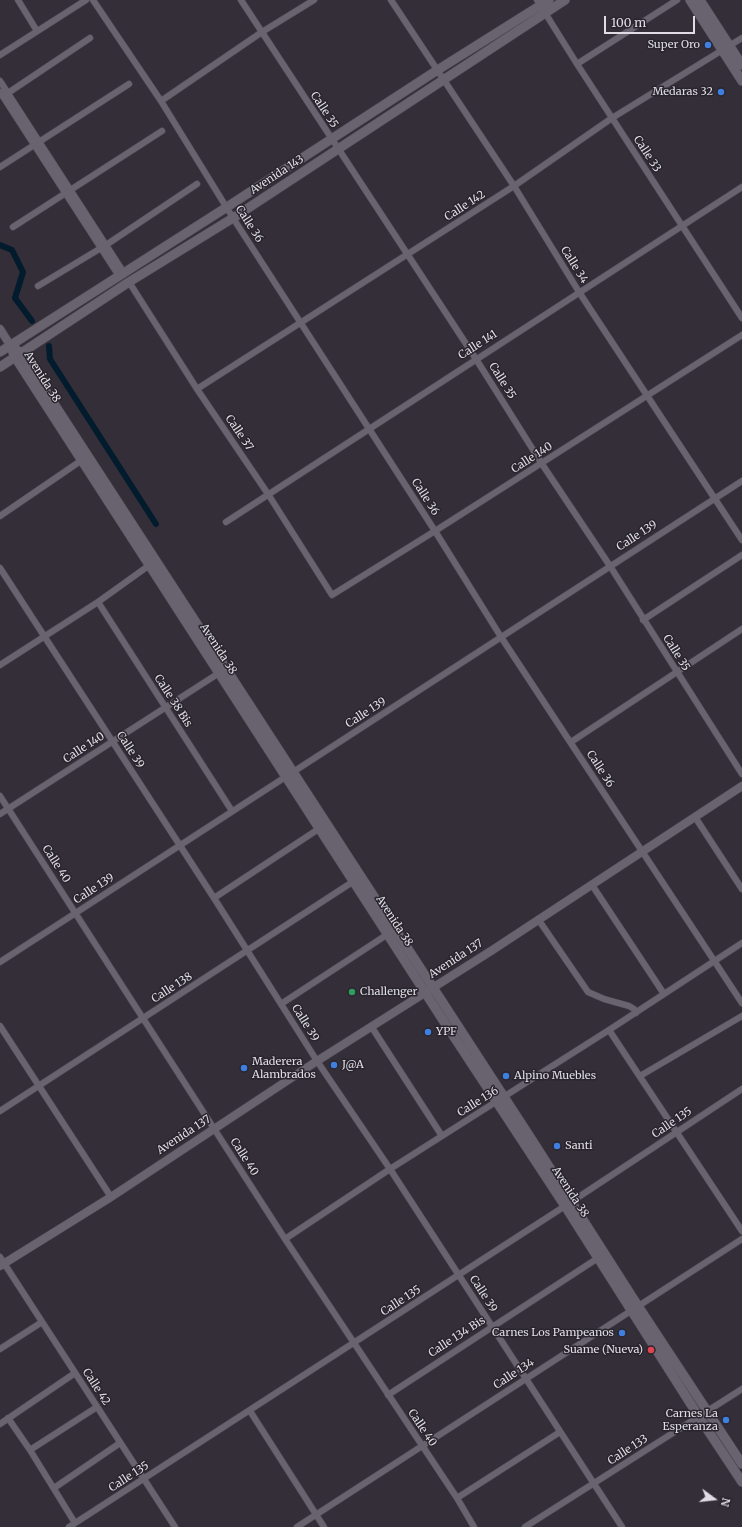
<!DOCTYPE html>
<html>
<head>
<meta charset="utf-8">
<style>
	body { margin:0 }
	#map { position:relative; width:742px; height:1527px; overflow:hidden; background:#332e38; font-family:Merriweather,serif }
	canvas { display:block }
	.north { position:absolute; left:694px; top:1479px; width:40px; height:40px; -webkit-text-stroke:3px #29252e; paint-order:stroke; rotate:105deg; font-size:11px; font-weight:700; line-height:16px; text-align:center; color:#dfdce3 }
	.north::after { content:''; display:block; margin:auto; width:14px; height:18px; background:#dfdce3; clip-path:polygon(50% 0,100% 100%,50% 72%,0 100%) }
	.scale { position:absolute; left:604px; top:16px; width:91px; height:18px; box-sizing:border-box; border:2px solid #dfdce3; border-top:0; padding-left:5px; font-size:12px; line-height:14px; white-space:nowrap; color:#dfdce3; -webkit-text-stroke:3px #29252e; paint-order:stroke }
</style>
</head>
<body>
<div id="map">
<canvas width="742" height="1527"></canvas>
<div class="north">N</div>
<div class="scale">100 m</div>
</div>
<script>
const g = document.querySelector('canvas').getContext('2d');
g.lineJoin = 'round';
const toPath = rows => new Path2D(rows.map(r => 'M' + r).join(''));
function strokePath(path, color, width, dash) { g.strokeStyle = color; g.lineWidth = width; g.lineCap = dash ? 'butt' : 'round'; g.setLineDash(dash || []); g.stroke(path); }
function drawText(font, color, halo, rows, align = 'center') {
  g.font = font + ' Merriweather,serif'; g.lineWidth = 3; g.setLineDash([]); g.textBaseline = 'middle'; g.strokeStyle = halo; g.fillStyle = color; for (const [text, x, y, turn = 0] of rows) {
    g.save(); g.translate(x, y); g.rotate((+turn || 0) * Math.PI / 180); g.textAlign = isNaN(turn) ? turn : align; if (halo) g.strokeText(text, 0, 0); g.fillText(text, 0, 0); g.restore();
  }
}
const canal = toPath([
	[0,245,12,250,23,272,15,298,32,321],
	[49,346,50,359,156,524]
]);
const minor = toPath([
	[18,0,37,31],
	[93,0,161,101,233,218,435,531,501,637,742,1003],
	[241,0,476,359,542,464,610,566,742,774],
	[391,0,514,186,579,292,742,540],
	[537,0,577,64,742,318],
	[0,55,86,0],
	[577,64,677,0],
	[0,81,124,273],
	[0,92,119,276],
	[5,95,90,38],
	[161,101,262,32,314,0],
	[0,167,129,84],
	[13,227,162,131],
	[129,282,197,389,268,494,332,595,435,531,742,335],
	[38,286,106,245,197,184],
	[197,389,514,186,612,118,742,38],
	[0,516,82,460],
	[226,522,742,187],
	[0,568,214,898,317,1061,390,1169,622,1527],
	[98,602,232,811],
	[643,620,742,555],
	[0,665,98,602,151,564],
	[571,742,742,629],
	[0,796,285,1239,457,1498,474,1527],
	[0,814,219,673],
	[695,817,742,889],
	[592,885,664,994],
	[214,898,320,828],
	[538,919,588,992,604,999,629,1006,634,1009,636,1013],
	[0,962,742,481],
	[281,1004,388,934],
	[0,1026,111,1197],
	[371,1026,442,1136],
	[609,1030,742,1231],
	[640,1076,742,1016],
	[0,1111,354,881],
	[285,1239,390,1169,609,1030,742,943],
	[0,1257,175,1527],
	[0,1349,42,1322],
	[388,1395,598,1258],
	[250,1411,324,1527],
	[8,1418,30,1450,75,1523],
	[0,1424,75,1373],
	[30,1450,97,1407],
	[54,1488,120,1443],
	[457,1498,560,1432],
	[69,1527,565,1206,742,1089],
	[297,1527,742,1239],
	[525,1527,742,1389]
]);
const tertiary = toPath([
	[0,329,10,345],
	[0,1266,111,1197,317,1061,491,951,742,786]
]);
const secondary = toPath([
	[690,0,742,81],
	[700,0,742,65],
	[10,345,15,357,439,1014,565,1206,699,1417,742,1482],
	[10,345,21,353,532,1140,638,1306,742,1464],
	[0,352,227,207,436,71,549,0],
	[0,367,129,282,233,218,565,0]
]);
const markers = [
	[708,45,4,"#3f7fe0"],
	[721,92,4,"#3f7fe0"],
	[352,992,4,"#2e9e5b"],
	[428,1032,4,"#3f7fe0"],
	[334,1065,4,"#3f7fe0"],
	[244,1068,4,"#3f7fe0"],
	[506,1076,4,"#3f7fe0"],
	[557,1146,4,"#3f7fe0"],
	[622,1333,4,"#3f7fe0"],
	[651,1350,4,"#e0444e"],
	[726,1420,4,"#3f7fe0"]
];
const poiNames = [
	["Super Oro",700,45,"right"],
	["Medaras 32",713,92,"right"],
	["Challenger",360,992],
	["YPF",436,1032],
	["Maderera",252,1062],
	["Alambrados",252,1075],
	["J@A",342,1065],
	["Alpino Muebles",514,1076],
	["Santi",565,1146],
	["Carnes Los Pampeanos",614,1333,"right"],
	["Suame (Nueva)",643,1350,"right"],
	["Carnes La",718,1414,"right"],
	["Esperanza",718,1427,"right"]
];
const streetNames = [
	["Calle 35",324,110,57],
	["Calle 33",647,154,57],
	["Avenida 143",277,175,-33],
	["Calle 142",465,206,-33],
	["Calle 36",249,224,57],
	["Calle 34",574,265,58],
	["Calle 141",478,345,-33],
	["Avenida 38",42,377,58],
	["Calle 35",502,381,58],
	["Calle 37",239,433,56],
	["Calle 140",532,458,-33],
	["Calle 36",425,497,57],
	["Calle 139",637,536,-33],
	["Avenida 38",218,649,57],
	["Calle 35",676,653,58],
	["Calle 38 Bis",173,701,57],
	["Calle 139",366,713,-33],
	["Calle 140",84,748,-33],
	["Calle 39",130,750,57],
	["Calle 36",600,769,57],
	["Calle 40",56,864,57],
	["Calle 139",94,889,-33],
	["Avenida 38",394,921,57],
	["Avenida 137",456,959,-33],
	["Calle 138",172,988,-33],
	["Calle 39",305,1023,58],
	["Calle 136",478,1102,-32],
	["Calle 135",672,1123,-34],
	["Avenida 137",184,1135,-33],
	["Calle 40",244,1157,57],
	["Avenida 38",570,1192,57],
	["Calle 39",483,1294,57],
	["Calle 135",401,1301,-33],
	["Calle 134 Bis",457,1337,-33],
	["Calle 134",514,1374,-33],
	["Calle 42",96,1387,57],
	["Calle 40",422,1428,56],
	["Calle 133",628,1450,-33],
	["Calle 135",129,1477,-33]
];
strokePath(canal, '#031c2d', 6);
strokePath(minor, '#4e4953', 7);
strokePath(tertiary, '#4e4953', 9);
strokePath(secondary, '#4e4953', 10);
strokePath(minor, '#68636e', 6);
strokePath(tertiary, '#68636e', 8);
strokePath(secondary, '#68636e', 9);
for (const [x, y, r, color] of markers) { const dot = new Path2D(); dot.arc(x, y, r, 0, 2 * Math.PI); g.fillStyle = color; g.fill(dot); strokePath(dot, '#29252e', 1.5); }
drawText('11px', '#dfdce3', '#29252e', poiNames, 'left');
drawText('11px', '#dfdce3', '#29252e', streetNames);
</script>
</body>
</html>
